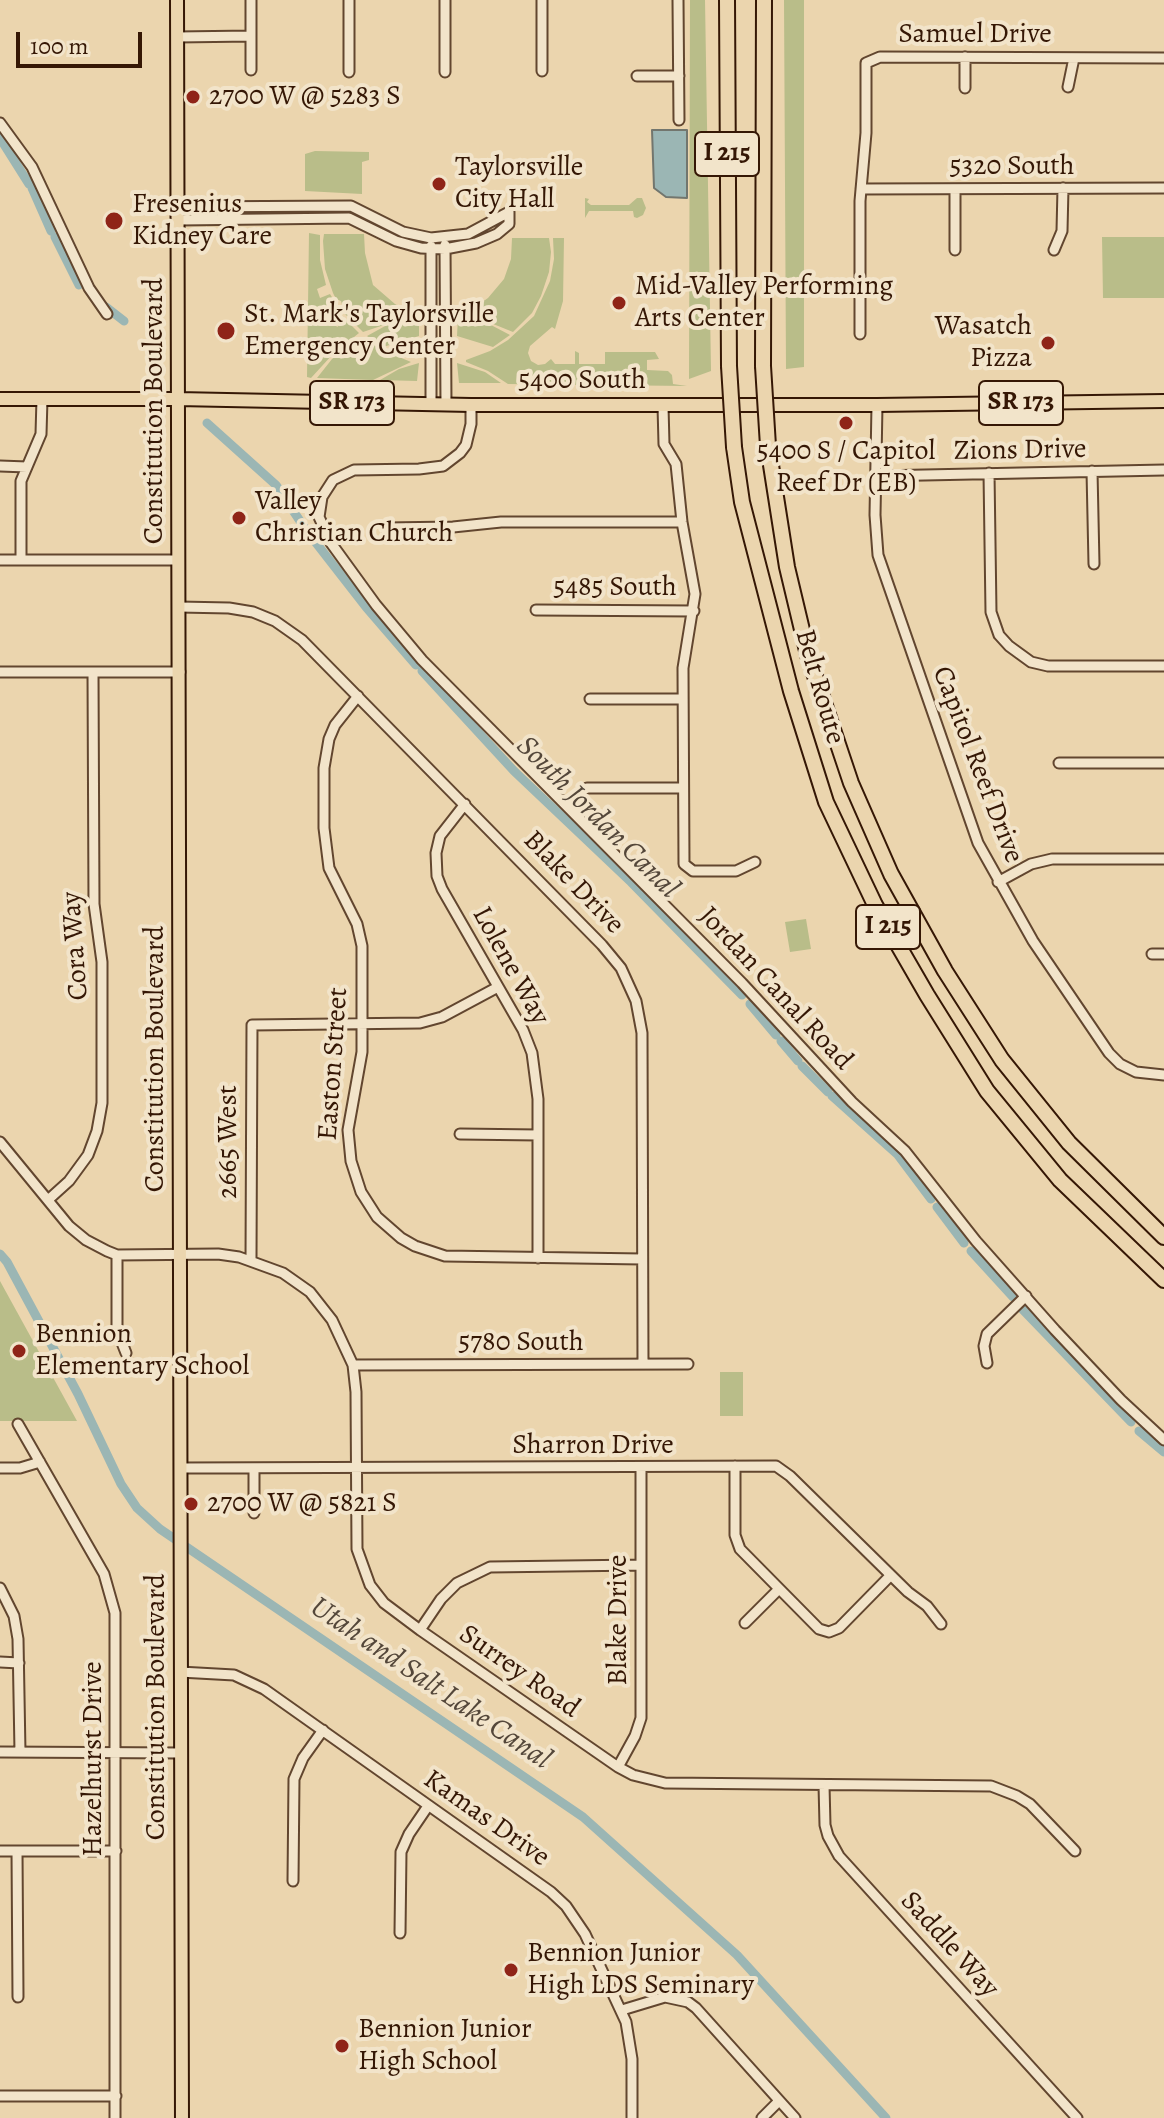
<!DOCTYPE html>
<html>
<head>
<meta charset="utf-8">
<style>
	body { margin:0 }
	#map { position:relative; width:1164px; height:2118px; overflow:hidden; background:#ebd5ae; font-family:Alegreya,serif }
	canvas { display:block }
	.scale { position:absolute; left:16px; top:32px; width:126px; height:36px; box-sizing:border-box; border:4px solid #351705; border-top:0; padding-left:10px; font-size:24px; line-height:28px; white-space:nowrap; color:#351705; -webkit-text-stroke:6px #f2e4ca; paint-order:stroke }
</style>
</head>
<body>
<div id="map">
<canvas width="1164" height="2118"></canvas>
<div class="scale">100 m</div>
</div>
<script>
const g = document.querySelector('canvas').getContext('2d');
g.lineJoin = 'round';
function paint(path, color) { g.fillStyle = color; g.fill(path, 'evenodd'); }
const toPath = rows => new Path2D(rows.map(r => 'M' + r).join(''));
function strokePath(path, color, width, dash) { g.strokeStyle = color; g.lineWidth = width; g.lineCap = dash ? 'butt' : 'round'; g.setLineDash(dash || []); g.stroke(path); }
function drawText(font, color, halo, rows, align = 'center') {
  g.font = font + ' Alegreya,serif'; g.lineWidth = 8; g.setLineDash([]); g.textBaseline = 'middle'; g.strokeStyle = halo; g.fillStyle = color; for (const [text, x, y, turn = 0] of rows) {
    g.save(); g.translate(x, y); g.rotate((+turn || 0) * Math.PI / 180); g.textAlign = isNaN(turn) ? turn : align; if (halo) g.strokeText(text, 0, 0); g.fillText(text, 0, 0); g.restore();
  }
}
const green = toPath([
	[690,0,705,0,711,371,689,379],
	[784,0,804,0,804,367,786,369],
	[315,151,369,152,369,160,362,162,362,194,305,191,305,154],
	[585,198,589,199,587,202,591,205,629,205,637,198,642,198,646,208,643,215,637,218,634,217,633,211,589,211,585,218],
	[309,233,320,235,320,260,326,285,317,289,320,298,330,294,341,312,332,319,337,327,346,320,359,333,333,354,311,378,307,377],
	[364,234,365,253,373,285,395,304,411,313,411,316,363,332,345,314,341,301,336,299,333,293,325,269,323,241,324,234],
	[1102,237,1164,237,1164,298,1103,298],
	[512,238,549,238,551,252,549,272,541,296,532,313,513,332,466,313,488,298,504,279,511,259],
	[553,238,564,238,563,301,555,329,552,327,530,346,528,353,531,361,538,365,545,364,551,359,555,364,575,364,575,351,579,353,579,364,605,364,605,352,655,352,659,359,647,360,647,370,668,371,672,375,673,384,687,386,508,384,488,371,466,362,466,360,490,351,508,340,534,316,550,281,554,259],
	[458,317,491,325,510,335,493,347,457,336],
	[419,318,419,336,383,347,367,336,387,325],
	[362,337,380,349,411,362,373,380,317,378,332,359],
	[419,363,417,381,380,380,399,369],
	[457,363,485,372,501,383,459,383],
	[806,919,811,949,790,952,785,922],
	[0,1281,77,1421,0,1421],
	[720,1372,743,1372,743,1416,720,1416]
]);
const water = toPath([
	[652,130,687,130,687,198,666,197,654,188,652,130]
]);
const canal = toPath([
	[0,138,29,184],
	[32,188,51,231],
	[55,237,79,285],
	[106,307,124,321],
	[207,423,276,485,306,530,366,607,416,665],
	[422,671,514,771,631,882,742,995],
	[750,1004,776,1035],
	[781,1041,798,1061],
	[802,1066,828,1092],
	[832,1096,898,1155,931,1199],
	[937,1207,964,1243],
	[971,1251,1013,1297],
	[0,1254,7,1262,78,1394,121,1484,137,1508,160,1529,583,1817,737,1955,886,2118],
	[1023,1310,1131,1422],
	[1139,1431,1164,1452]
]);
const minor = toPath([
	[251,0,251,70],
	[349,0,349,72],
	[445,0,445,72],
	[542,0,542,71],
	[678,0,679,120],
	[177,37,251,36],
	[965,57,965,88],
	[637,76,679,76],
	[1068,87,1074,58],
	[0,123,32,167,89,288,107,314],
	[861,189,1164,188],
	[179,207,351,206,403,232,431,238,468,234,509,212],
	[179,220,349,218,396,241,421,248,445,249,476,243,497,234,509,224,509,212],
	[445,245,446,405],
	[431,246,431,405],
	[955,250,955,189],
	[1054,250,1062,231,1063,188],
	[860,334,860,201,866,133,866,63,880,57,1164,58],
	[471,405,471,424,466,445,460,453,443,466,419,469,354,470,333,480,322,497,319,517,331,543,376,605,422,660,742,983,852,1102,905,1151,976,1241,1055,1330,1121,1400,1164,1440],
	[877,405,875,515,878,555,978,843,1033,941,1109,1053,1120,1064,1136,1072,1164,1075],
	[663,406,664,444,676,464,682,522,695,594,683,668,684,864,693,871,736,871,755,862],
	[0,466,27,467],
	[1092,471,1094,564],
	[989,473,991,612,999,635,1009,646,1031,662,1048,666,1164,666],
	[877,476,1164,470],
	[386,528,453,527,501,522,682,522],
	[0,560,179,560],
	[21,560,21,481,41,434,42,399],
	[179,607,229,608,253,612,275,621,302,640,602,945,621,968,636,1001,642,1033,643,1364],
	[536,610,694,611],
	[0,672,180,672],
	[358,696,335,725,329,739,324,768,324,828,329,868,357,924,362,946,362,1052,348,1130,351,1161,361,1192,377,1217,401,1238,415,1246,445,1256,642,1259],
	[590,699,683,699],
	[1059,763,1164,763],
	[587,788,682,788],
	[465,804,440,836,436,853,437,876,442,889,523,1030,532,1053,538,1099,538,1258],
	[998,882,1031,864,1052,859,1164,859],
	[1152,954,1164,954],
	[460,1134,538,1135],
	[0,1142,69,1226,86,1240,107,1251,117,1255,218,1254,239,1257,283,1273,310,1292,332,1320,353,1365,356,1392,357,1549,370,1585,384,1603,420,1630,618,1767,633,1775,665,1783,991,1786,1017,1796,1030,1804,1075,1851],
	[48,1200,69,1181,88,1155,97,1131,102,1103,102,962,94,904,93,672],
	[117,1255,117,1330,126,1353],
	[251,1259,252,1025,420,1023,442,1017,498,987],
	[987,1363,984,1346,987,1334,1026,1296],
	[353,1365,688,1364],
	[18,1424,104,1574,115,1613,115,2118],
	[735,1466,735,1535,740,1549,819,1629,829,1632,839,1628,890,1576],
	[0,1468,20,1468,40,1462],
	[181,1468,776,1466,790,1476,908,1592,927,1606,941,1624],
	[254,1468,254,1513],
	[0,1588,14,1616,18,1639,20,1752],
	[745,1623,778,1590],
	[420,1630,441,1599,457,1583,490,1567,641,1565],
	[0,1662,19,1663],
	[180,1672,234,1675,264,1689,551,1892,566,1906,585,1934,626,2022,632,2059,632,2118],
	[0,1752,181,1753],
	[618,1767,635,1736,641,1718,641,1468],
	[824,1785,825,1825,828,1836,839,1856,1077,2118],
	[0,1851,116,1851],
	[17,1851,18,1997],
	[293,1881,294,1779,303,1758,323,1730],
	[400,1933,401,1852,409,1834,428,1806],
	[622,2010,665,1997,688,2002,696,2008,795,2118],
	[0,2096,116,2096],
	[762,2118,779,2101]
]);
const major = toPath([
	[177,0,182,2118],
	[0,399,178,399,471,405,877,405,1164,401]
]);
const highway = toPath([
	[727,0,729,366],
	[763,366,764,0],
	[768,446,787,567,808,655,851,783,891,874,945,971,1002,1060,1069,1143,1164,1237],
	[734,447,742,502,791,691,826,802,875,905,927,995,987,1091,1060,1180,1164,1280]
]);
const highwayBridge = toPath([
	[729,366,734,447],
	[763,366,768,446]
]);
const markers = [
	[193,97,8,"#8f2418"],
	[439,184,8,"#8f2418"],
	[114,221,10,"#8f2418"],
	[619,303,8,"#8f2418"],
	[226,331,10,"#8f2418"],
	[1048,343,8,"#8f2418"],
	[846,423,8,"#8f2418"],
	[239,518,8,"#8f2418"],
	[19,1351,8,"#8f2418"],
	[191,1504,8,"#8f2418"],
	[511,1970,8,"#8f2418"],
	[342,2046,8,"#8f2418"]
];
const shields = [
	[727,154,64],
	[352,403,84],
	[1021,403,84],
	[888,927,64]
];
const shieldNames = [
	["I 215",727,154],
	["SR 173",352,403],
	["SR 173",1021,403],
	["I 215",888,927]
];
const streetNames = [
	["Samuel Drive",975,35],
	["5320 South",1012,167],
	["5400 South",582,381],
	["Constitution Boulevard",155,411,-90],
	["Zions Drive",1020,451,-1],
	["5485 South",615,588],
	["Belt Route",819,687,74],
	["Capitol Reef Drive",977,765,69],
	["Blake Drive",573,883,46],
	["Cora Way",76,946,-94],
	["Lolene Way",510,966,61],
	["Jordan Canal Road",775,989,47],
	["Constitution Boulevard",156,1059,-90],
	["Easton Street",334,1064,-86],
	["2665 West",229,1142,-90],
	["5780 South",521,1343],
	["Sharron Drive",593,1446],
	["Blake Drive",619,1620,-90],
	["Surrey Road",519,1672,35],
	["Constitution Boulevard",157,1707,-90],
	["Hazelhurst Drive",94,1759,-90],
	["Kamas Drive",486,1819,35],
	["Saddle Way",949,1945,48]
];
const poiNames = [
	["2700 W @ 5283 S",209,97],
	["Taylorsville",455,168],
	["City Hall",455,200],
	["Fresenius",132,205],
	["Kidney Care",132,237],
	["Mid-Valley Performing",635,287],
	["Arts Center",635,319],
	["St. Mark's Taylorsville",244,315],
	["Emergency Center",244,347],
	["Wasatch",1032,327,"right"],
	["Pizza",1032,359,"right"],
	["5400 S / Capitol",846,452,"center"],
	["Reef Dr (EB)",846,484,"center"],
	["Valley",255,502],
	["Christian Church",255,534],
	["Bennion",35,1335],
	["Elementary School",35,1367],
	["2700 W @ 5821 S",207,1504],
	["Bennion Junior",527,1954],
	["High LDS Seminary",527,1986],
	["Bennion Junior",358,2030],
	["High School",358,2062]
];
const waterNames = [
	["South Jordan Canal",597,818,45],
	["Utah and Salt Lake Canal",430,1684,34]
];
paint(green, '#b9bd89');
paint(water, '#9bb6b4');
strokePath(water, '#72766e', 2);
strokePath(canal, '#9bb6b4', 9);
strokePath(minor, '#62462f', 13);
strokePath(major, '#351705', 16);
strokePath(highway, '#351705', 18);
strokePath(minor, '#f2e4ca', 9);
strokePath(major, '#ebd5ae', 12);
strokePath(highway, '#ebd5ae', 14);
strokePath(highwayBridge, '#351705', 18, []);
strokePath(highwayBridge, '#ebd5ae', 14);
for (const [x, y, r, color] of markers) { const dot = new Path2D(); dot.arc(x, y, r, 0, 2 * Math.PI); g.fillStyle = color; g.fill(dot); strokePath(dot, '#f2e4ca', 3); }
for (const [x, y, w] of shields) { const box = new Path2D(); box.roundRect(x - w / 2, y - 22, w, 44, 6); g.fillStyle = '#f2e4ca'; g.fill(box); strokePath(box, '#351705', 2); }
drawText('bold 26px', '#351705', null, shieldNames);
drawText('28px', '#351705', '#f2e4ca', streetNames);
drawText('28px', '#351705', '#f2e4ca', poiNames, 'left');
drawText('italic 30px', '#54473a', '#f2e4ca', waterNames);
</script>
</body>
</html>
